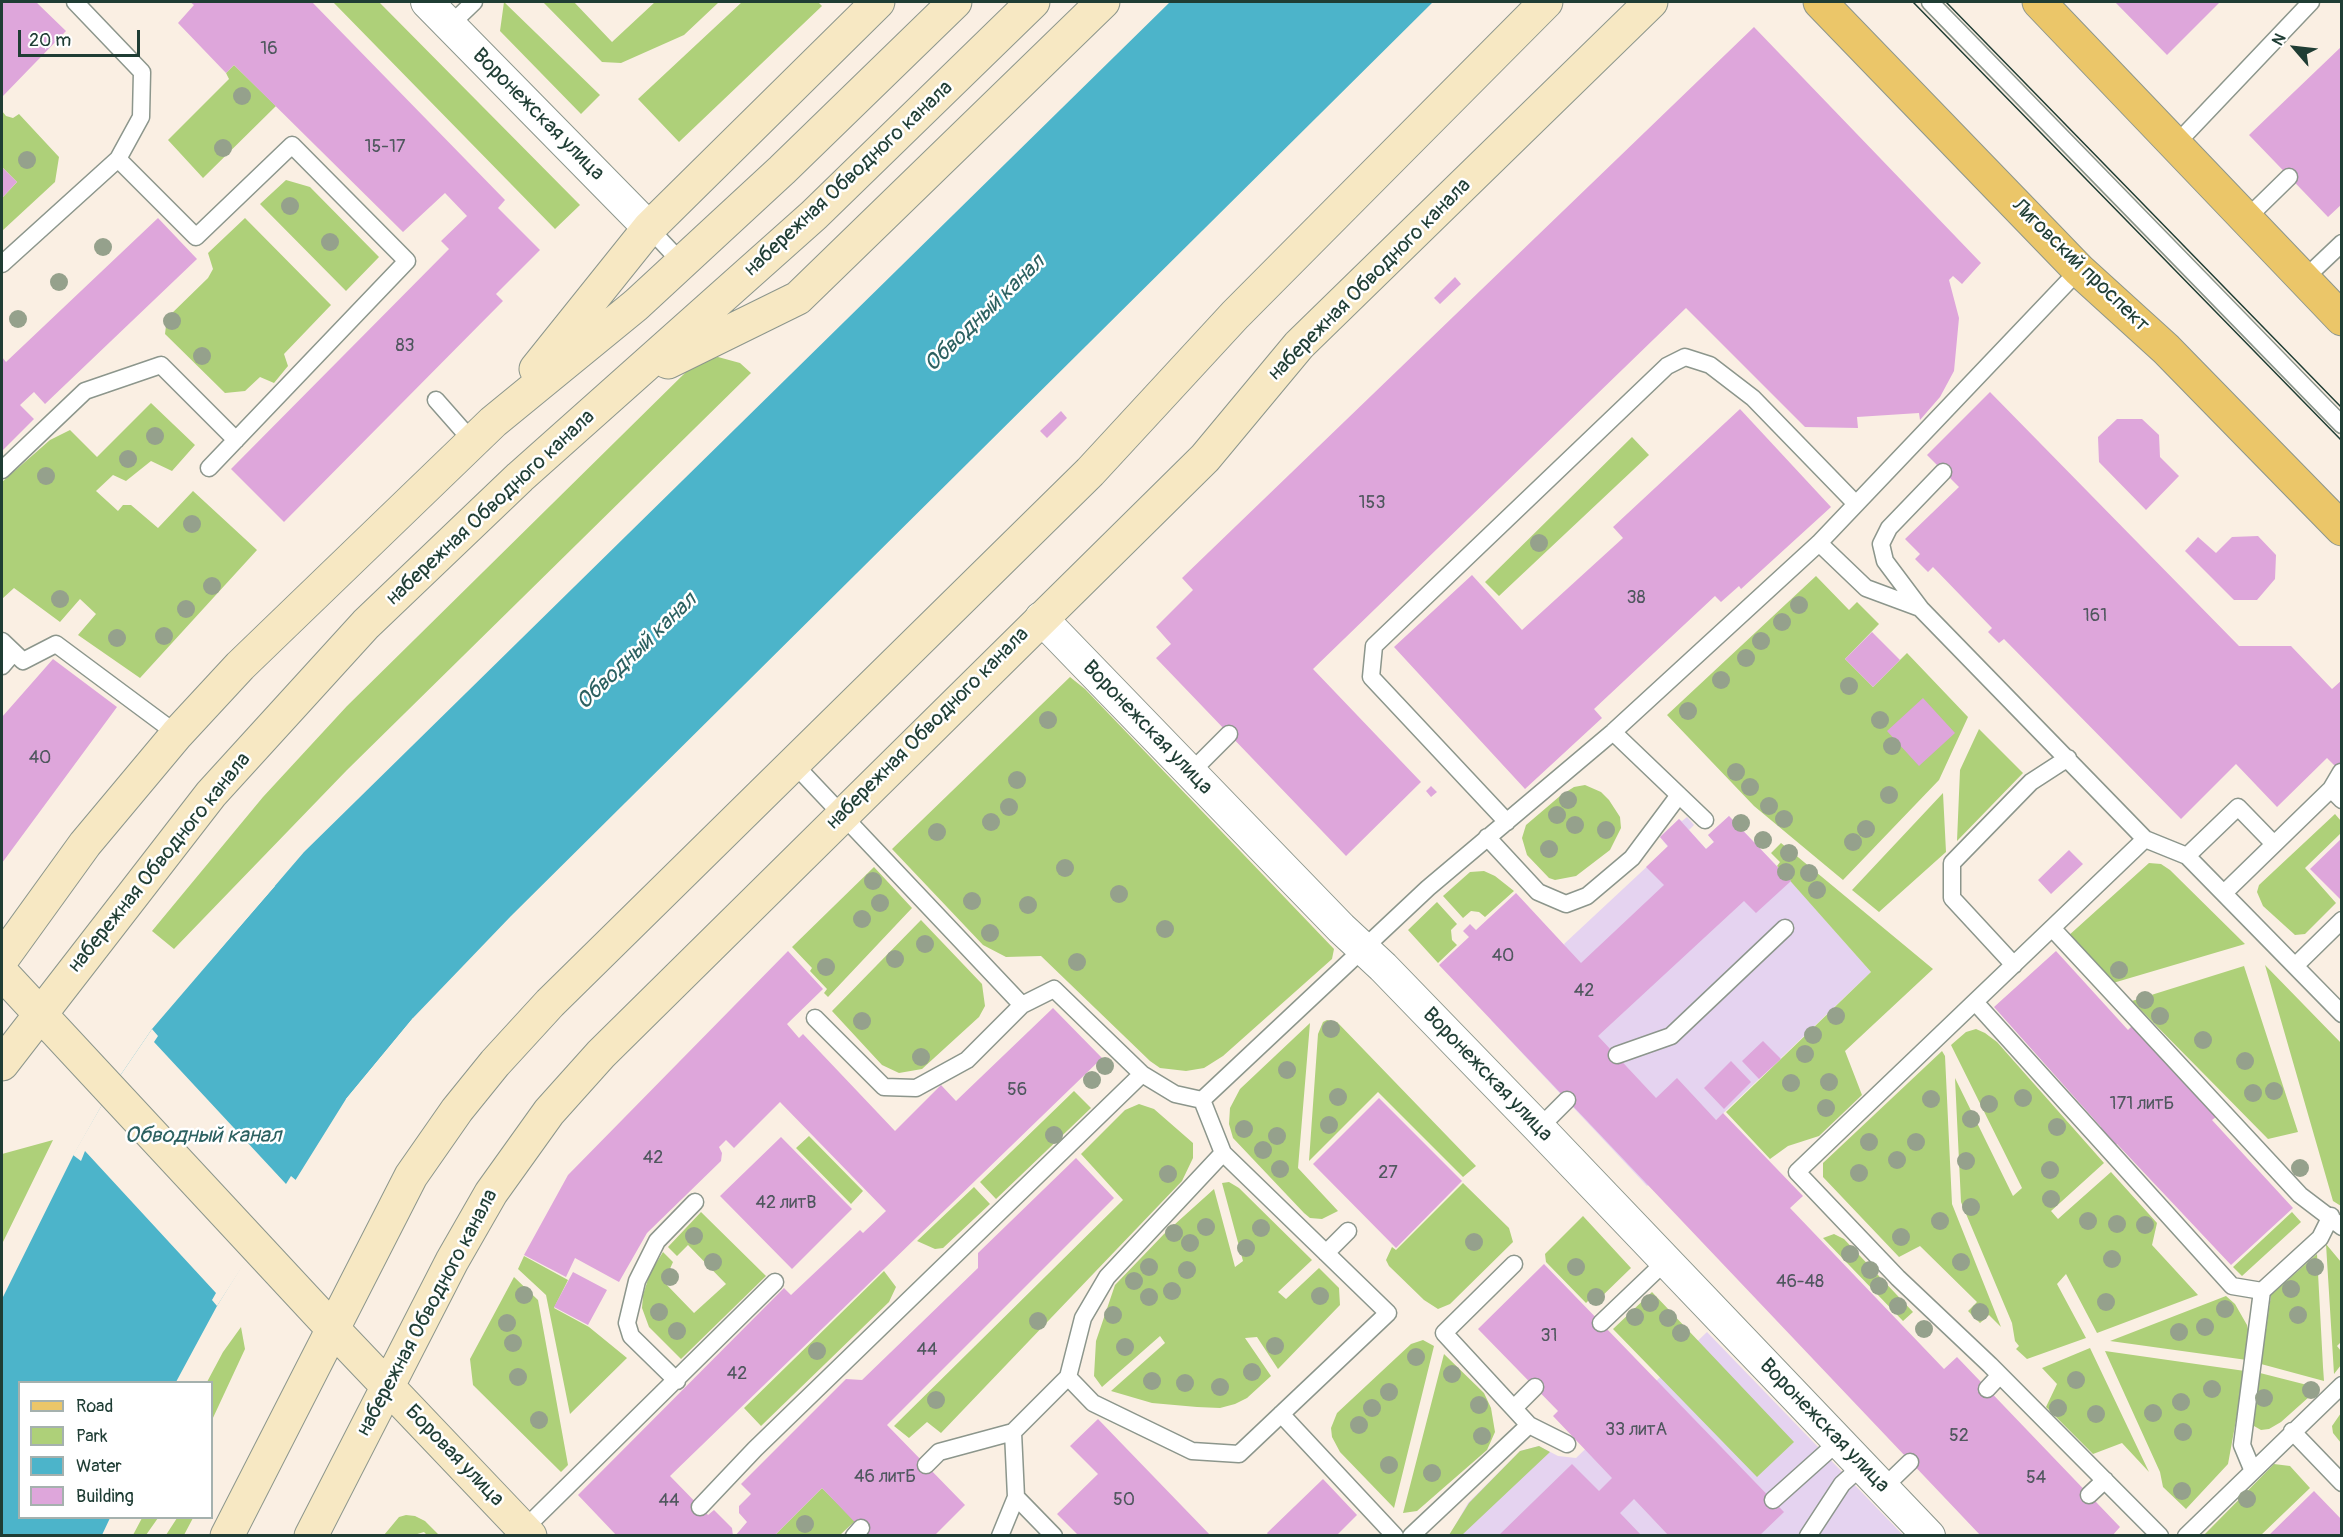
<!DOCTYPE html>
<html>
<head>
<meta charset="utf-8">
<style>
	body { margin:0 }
	#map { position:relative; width:2343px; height:1537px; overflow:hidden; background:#faefe3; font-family:Pangolin,sans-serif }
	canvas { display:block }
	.frame { position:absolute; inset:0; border:3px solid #1f3d34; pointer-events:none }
	.legend { position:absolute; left:18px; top:1381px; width:195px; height:138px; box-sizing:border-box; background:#fff; border:2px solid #a5b1ae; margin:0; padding:8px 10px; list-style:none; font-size:18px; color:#1f3d34 }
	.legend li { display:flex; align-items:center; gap:12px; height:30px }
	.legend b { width:30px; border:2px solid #a5b1ae }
	.north { position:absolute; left:2265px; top:18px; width:60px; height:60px; -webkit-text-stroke:4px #fff; paint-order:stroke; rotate:298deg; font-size:16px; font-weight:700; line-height:24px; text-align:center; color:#1f3d34 }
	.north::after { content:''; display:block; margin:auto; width:21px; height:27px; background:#1f3d34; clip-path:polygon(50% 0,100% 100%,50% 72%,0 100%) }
	.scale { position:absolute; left:18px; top:30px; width:122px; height:27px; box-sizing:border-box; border:3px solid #1f3d34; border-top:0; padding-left:8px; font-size:18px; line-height:21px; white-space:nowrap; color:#1f3d34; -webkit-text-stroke:4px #fff; paint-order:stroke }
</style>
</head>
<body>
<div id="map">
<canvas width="2343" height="1537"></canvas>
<div class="frame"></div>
<ul class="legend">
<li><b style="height:8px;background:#ebc669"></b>Road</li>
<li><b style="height:16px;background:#aed079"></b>Park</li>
<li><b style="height:16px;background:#4cb4ca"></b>Water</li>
<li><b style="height:16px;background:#dea6db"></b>Building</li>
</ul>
<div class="north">N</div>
<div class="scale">20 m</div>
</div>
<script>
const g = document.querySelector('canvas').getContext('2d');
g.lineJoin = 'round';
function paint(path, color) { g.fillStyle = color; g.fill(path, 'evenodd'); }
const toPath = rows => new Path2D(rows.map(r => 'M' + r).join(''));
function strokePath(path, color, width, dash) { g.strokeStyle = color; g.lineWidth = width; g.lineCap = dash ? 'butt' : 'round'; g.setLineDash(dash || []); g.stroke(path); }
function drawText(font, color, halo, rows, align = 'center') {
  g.font = font + ' Pangolin,sans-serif'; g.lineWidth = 5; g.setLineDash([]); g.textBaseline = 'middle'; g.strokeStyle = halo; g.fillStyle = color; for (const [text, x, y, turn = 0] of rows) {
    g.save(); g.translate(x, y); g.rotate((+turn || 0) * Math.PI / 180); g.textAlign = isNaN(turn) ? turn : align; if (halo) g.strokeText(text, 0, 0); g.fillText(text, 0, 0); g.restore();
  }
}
const built = toPath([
	[1729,816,1791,881,1871,972,1647,1186,1491,1020,1566,948,1564,944,1668,847,1660,837,1679,819,1682,821,1687,817,1694,825,1689,830,1706,849,1714,842,1708,835],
	[1707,1332,1903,1535,1449,1536,1468,1503,1520,1451,1539,1446,1558,1456,1576,1458]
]);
const green = toPath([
	[333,2,379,2,580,205,555,229],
	[504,2,600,95,581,114,500,31],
	[543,2,574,2,612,42,655,2,719,2,684,35,621,63,602,62],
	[742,2,818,2,822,6,679,142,638,99],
	[234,65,276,106,203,178,168,140,229,79,226,73],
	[2,111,6,116,13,118,19,114,59,157,55,182,2,231,2,198,17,182,2,167],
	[286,180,310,187,379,257,346,291,260,204],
	[245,218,331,305,284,354,288,366,274,383,260,377,245,391,225,393,165,334,167,318,208,278,213,269,208,253],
	[718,357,740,363,751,373,347,770,174,949,152,931,263,797,347,706,688,370,705,359],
	[151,403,195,445,172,471,151,461,126,481,113,475,96,491,118,511,123,505,131,505,158,528,193,491,257,550,140,678,78,635,96,614,80,599,60,622,14,588,2,599,2,482,50,440,70,430,97,457],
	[1632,437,1649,455,1499,596,1485,582],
	[1816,576,1849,610,1857,602,1879,624,1845,659,1873,687,1907,653,1968,717,1939,780,1843,880,1754,806,1667,715],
	[1070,677,1085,689,1334,949,1332,959,1223,1056,1204,1068,1186,1071,1160,1068,1150,1061,1041,956,1006,957,983,945,892,849],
	[1979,729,2023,773,1957,841,1960,770],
	[1585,785,1601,792,1609,800,1620,817,1621,828,1610,850,1576,876,1555,880,1549,878,1527,855,1522,838,1526,825,1560,796,1574,787],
	[1943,793,1946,852,1879,912,1852,890],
	[2335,814,2341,821,2341,833,2305,868,2336,903,2305,934,2295,935,2263,906,2257,892,2259,885],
	[1781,843,1933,969,1845,1051,1862,1095,1819,1136,1788,1146,1770,1159,1726,1112,1871,972,1777,866,1780,862,1771,853],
	[2149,863,2161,864,2170,870,2245,944,2113,983,2067,937],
	[874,867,912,908,828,997,824,993,827,989,810,971,812,968,792,947],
	[1484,871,1495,876,1514,891,1485,917,1479,912,1471,911,1463,918,1443,896,1470,872],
	[1437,902,1457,924,1451,930,1452,940,1457,945,1438,963,1408,930],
	[921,920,982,984,985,1006,979,1017,922,1069,899,1073,882,1065,832,1011],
	[2265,965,2341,1043,2341,1206,2333,1201],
	[2244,966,2298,1132,2268,1139,2132,1001],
	[1327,1020,1337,1022,1476,1166,1463,1177,1378,1092,1309,1161,1318,1034,1323,1022],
	[1310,1023,1298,1168,1338,1211,1322,1219,1310,1218,1304,1213,1233,1138,1229,1124,1230,1108,1240,1089],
	[1976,1029,1985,1033,1997,1042,2104,1163,2051,1211,2058,1219,2111,1172,2157,1223,2152,1245,2198,1295,2097,1333,2066,1274,2057,1284,2086,1338,2027,1359,2016,1349,2019,1346,2015,1341,2012,1323,1961,1202,1955,1078,2013,1196,2022,1188,1951,1045,1966,1032],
	[1942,1051,1945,1056,1952,1204,2001,1327,1989,1315,1980,1323,1968,1311,1977,1302,1920,1246,1899,1257,1823,1177,1823,1163],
	[1074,1091,1091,1108,996,1199,980,1182],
	[1139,1104,1154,1109,1193,1143,1193,1158,1182,1181,941,1433,927,1422,909,1438,894,1426,1123,1200,1081,1154,1125,1110],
	[809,1136,863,1191,851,1204,796,1148],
	[53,1140,2,1244,2,1154],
	[1229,1182,1239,1188,1312,1260,1278,1292,1286,1299,1319,1268,1339,1288,1340,1305,1278,1369,1257,1337,1245,1338,1271,1376,1247,1398,1235,1404,1220,1408,1197,1407,1152,1403,1111,1391,1165,1343,1160,1336,1102,1387,1094,1376,1096,1341,1115,1285,1164,1234,1214,1189,1235,1267,1243,1261,1222,1183],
	[1463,1183,1509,1228,1513,1242,1450,1304,1438,1309,1424,1300,1389,1266,1386,1260,1392,1247,1396,1250],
	[974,1187,990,1204,943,1248,935,1249,917,1241],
	[701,1212,766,1276,681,1359,649,1327,642,1308,643,1295,650,1273,663,1252,673,1262,664,1282,694,1313,726,1284,688,1245,677,1256,668,1247],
	[2292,1212,2301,1222,2242,1276,2233,1267],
	[1583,1216,1631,1268,1596,1302,1591,1298,1586,1303,1546,1262,1545,1254],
	[1834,1234,1844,1239,1913,1312,1903,1321,1823,1238],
	[2326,1244,2341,1262,2341,1342,2337,1346,2341,1351,2341,1365,2334,1374],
	[2317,1254,2323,1367,2324,1381,2261,1364,2271,1295],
	[524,1256,568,1280,554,1308,589,1327,627,1358,570,1414,546,1295,518,1269],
	[884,1271,896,1287,889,1302,761,1426,744,1408],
	[514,1277,538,1300,568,1465,561,1472,473,1385,470,1359],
	[1652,1292,1794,1442,1757,1477,1613,1329],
	[2226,1296,2235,1304,2247,1325,2250,1338,2247,1360,2110,1341],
	[241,1327,245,1349,212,1420,212,1382,207,1382,223,1352],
	[1423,1340,1434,1346,1394,1508,1340,1452,1332,1437,1331,1428,1337,1413,1411,1344],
	[2090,1348,2149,1472,2122,1443,2093,1454,2046,1407,2057,1384,2042,1368],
	[2105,1351,2245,1371,2228,1464,2186,1509,2163,1487,2160,1472],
	[1444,1354,1484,1393,1491,1408,1495,1432,1487,1450,1417,1511,1403,1513],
	[2260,1373,2319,1388,2281,1422,2269,1429,2261,1430,2254,1426,2253,1415],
	[2341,1413,2341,1443,2333,1433,2332,1426],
	[1539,1446,1550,1452,1462,1535,1449,1535,1469,1503,1520,1451],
	[2274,1464,2290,1466,2310,1488,2261,1535,2203,1536],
	[822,1488,855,1521,840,1535,774,1536],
	[406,1515,415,1516,425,1521,438,1534,427,1535,424,1532,414,1535,384,1535,399,1517],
	[142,1518,158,1518,146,1535,133,1535],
	[177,1518,193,1518,184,1535,166,1535]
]);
const water = toPath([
	[1170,2,1433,2,511,916,413,1018,346,1099,217,1306,176,1382,20,1382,20,1518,110,1518,102,1535,2,1536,2,1299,73,1156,111,1089,152,1029,304,852]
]);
const pier = toPath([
	[272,884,275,886,208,963,206,961],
	[413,1018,415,1020,348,1101,346,1099],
	[152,1029,158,1036,154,1042,286,1184,291,1176,297,1181,217,1306,212,1300,216,1293,85,1151,81,1161,73,1155,111,1089]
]);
const building = toPath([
	[2,2,36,2,66,31,2,97],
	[190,2,312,2,505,200,498,208,540,250,496,294,503,301,284,522,231,469,449,249,441,241,467,216,445,193,403,232,234,65,226,73,178,23,194,5],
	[2115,2,2220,2,2167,55],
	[1754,27,1981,263,1962,284,1953,276,1949,280,1959,318,1954,371,1940,397,1920,420,1919,413,1857,417,1858,428,1805,427,1686,308,1313,669,1421,782,1346,856,1156,658,1171,644,1156,627,1193,590,1182,578],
	[2342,46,2342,204,2328,217,2249,135],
	[2,167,17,182,2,198],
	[158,218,197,259,45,404,34,392,20,405,34,419,2,451,2,357,6,362],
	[1455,277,1461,284,1440,304,1434,298],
	[1990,392,2239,646,2291,646,2332,689,2342,680,2342,773,2327,758,2277,807,2236,764,2181,819,2004,639,1999,643,1988,632,1992,628,1933,567,1928,572,1915,559,1920,554,1905,539,1959,487,1927,455],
	[1740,409,1831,507,1741,589,1739,586,1721,602,1715,596,1594,709,1602,718,1525,789,1394,647,1472,575,1522,630,1623,538,1613,527],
	[1061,411,1067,418,1047,438,1040,431],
	[2117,419,2142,419,2159,435,2160,457,2179,476,2146,510,2099,462,2098,437],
	[2258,536,2276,555,2275,579,2257,600,2234,600,2185,551,2198,537,2216,553,2232,537],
	[1872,632,1900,660,1873,687,1845,659],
	[53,659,117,707,2,863,2,717],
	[1923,698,1955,733,1919,766,1887,731],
	[1431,786,1437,792,1431,797,1426,791],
	[1729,816,1791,881,1756,913,1744,901,1598,1036,1656,1098,1677,1078,1716,1120,1723,1113,1803,1196,1790,1208,1944,1369,1957,1357,2120,1527,2112,1536,1981,1536,1439,965,1469,937,1463,931,1470,924,1476,930,1516,893,1581,963,1664,885,1646,867,1668,846,1660,837,1679,819,1706,849,1714,842,1708,835],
	[2342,838,2342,901,2310,869],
	[2069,850,2083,864,2051,894,2038,880],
	[788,951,823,989,787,1024,799,1038,803,1034,895,1131,941,1085,956,1101,1053,1008,1102,1058,670,1476,708,1515,714,1510,732,1528,733,1536,617,1536,578,1495,784,1288,791,1295,860,1230,863,1233,886,1211,780,1102,734,1148,726,1140,719,1147,722,1153,721,1161,647,1233,619,1282,575,1258,566,1277,524,1255,568,1175],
	[2056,951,2128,1030,2132,1026,2216,1117,2212,1120,2293,1208,2231,1265,2117,1144,2113,1147,2097,1130,2101,1127,1994,1007],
	[1763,1041,1781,1059,1759,1079,1742,1061],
	[1731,1061,1751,1082,1724,1109,1704,1088],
	[1379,1098,1462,1181,1396,1248,1313,1164],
	[781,1137,852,1209,792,1269,720,1196],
	[1076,1158,1114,1198,887,1425,965,1505,934,1536,868,1536,822,1488,774,1536,735,1536,747,1522,739,1513,739,1506,751,1494,741,1484,846,1379,862,1380,978,1268,978,1253],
	[1544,1264,1784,1512,1759,1536,1669,1536,1634,1499,1620,1513,1642,1536,1498,1536,1572,1464,1599,1491,1612,1478,1553,1416,1558,1411,1478,1329],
	[573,1272,607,1290,588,1325,554,1307],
	[1098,1419,1125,1447,1211,1536,1079,1536,1057,1514,1098,1474,1070,1446],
	[1323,1479,1357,1515,1336,1536,1269,1536,1267,1533],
	[2314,1491,2342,1520,2341,1536,2268,1536]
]);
const lane = toPath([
	[75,2,142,72,141,117,118,159,196,237,292,145,407,261,209,468],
	[1930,2,2342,425],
	[450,25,474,2],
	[2177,143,2311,2],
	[2247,218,2289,177],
	[649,228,682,263],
	[2,264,118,159],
	[2304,279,2342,243],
	[436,400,473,442],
	[2,470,85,391,161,365,236,440],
	[1943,472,1889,528,1881,544,1885,561,1921,609,2145,839,2187,856,2342,1014],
	[1819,543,1866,588,1920,608],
	[2,641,23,661,56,644,177,734],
	[2,666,13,653],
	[1613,732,1705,820],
	[794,764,1022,1005,1054,989,1142,1074,1175,1094,1202,1100,1223,1153,1388,1313,1239,1454,1192,1451,1093,1403,1068,1377],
	[1190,773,1229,734],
	[2331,789,2341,772],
	[1507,822,1371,677,1374,646,1667,366,1685,357,1710,365,1753,398,1856,504],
	[1487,837,1538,892,1566,904,1587,896,1632,858,1679,795],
	[2145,839,1797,1172,1898,1278,1990,1365,2160,1536],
	[2187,856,2238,807,2274,844],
	[2224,893,2331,789,2342,800],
	[2052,928,2300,1195,2342,1227],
	[2014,965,1952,898,1952,863,2031,782,2068,758],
	[2295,966,2342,920],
	[1975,1002,2232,1286,2262,1291],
	[815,1018,884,1087,916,1088,967,1060,1022,1005],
	[1617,1055,1671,1036,1785,928],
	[1202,1100,1428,888,1613,732,1819,543,2079,270],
	[1539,1128,1567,1100],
	[1326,1253,1348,1231],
	[1601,1323,1666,1261],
	[677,1381,631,1336,627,1323,637,1281,657,1241,695,1202],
	[1987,1389,2000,1375],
	[1515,1407,1535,1387],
	[1281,1414,1395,1536],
	[1529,1425,1567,1444],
	[2292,1431,2342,1483],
	[926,1465,939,1452,1013,1432,1068,1377,1083,1318,1107,1277,1223,1153],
	[2252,1469,2242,1445,2262,1291,2320,1238,2331,1216],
	[1883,1488,1910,1462],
	[2089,1495,2105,1480],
	[1016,1497,1054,1536],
	[1773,1500,1839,1441],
	[700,1507,755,1449,1142,1074],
	[524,1529,775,1282],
	[854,1536,861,1528],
	[1000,1536,1016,1497,1013,1432],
	[1411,1536,1529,1425,1444,1333,1514,1264],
	[1808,1536,1842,1484,1862,1466],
	[2186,1536,2342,1385]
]);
const street = toPath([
	[427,2,649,228],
	[1041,618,1341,928,1383,967,1539,1128,1929,1536]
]);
const secondary = toPath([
	[668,362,798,298,1103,2],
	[536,369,649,228,878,2],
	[2,959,85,844,177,734,240,666,493,422,636,305,782,170,955,2],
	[2,973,332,1328,530,1536],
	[2,1064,211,794,366,624,520,477,814,215,1033,2],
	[227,1536,411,1176,457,1110,495,1063,550,1003,1090,472,1235,315,1546,2],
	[311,1536,452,1261,491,1193,549,1112,601,1054,1205,458,1299,345,1651,2]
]);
const primary = toPath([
	[1820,2,2079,270,2166,349,2342,529],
	[2039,2,2342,319]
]);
const tram = toPath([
	[1913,2,2342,441],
	[1946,2,2342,408]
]);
const trees = [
	[242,96],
	[223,148],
	[27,160],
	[290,206],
	[330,242],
	[103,247],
	[59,282],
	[18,319],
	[172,321],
	[202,356],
	[155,436],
	[128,459],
	[46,476],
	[192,524],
	[1539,543],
	[212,586],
	[60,599],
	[1799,605],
	[186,609],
	[1782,622],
	[164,636],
	[117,638],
	[1761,641],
	[1746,658],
	[1721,680],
	[1849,686],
	[1688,711],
	[1048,720],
	[1880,720],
	[1892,746],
	[1736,772],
	[1017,780],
	[1750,787],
	[1889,795],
	[1568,800],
	[1769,806],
	[1009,807],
	[1557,815],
	[1784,819],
	[991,822],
	[1741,823],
	[1575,825],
	[1866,829],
	[1606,830],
	[937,832],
	[1763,840],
	[1853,842],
	[1549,849],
	[1789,853],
	[1065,868],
	[1786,872],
	[1809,873],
	[873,881],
	[1817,890],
	[1119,894],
	[972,901],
	[880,903],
	[1028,905],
	[862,919],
	[1165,929],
	[990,933],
	[925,944],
	[895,959],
	[1077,962],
	[826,967],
	[2119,970],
	[2145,1000],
	[1836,1016],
	[2160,1016],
	[862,1021],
	[1331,1029],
	[1813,1035],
	[2203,1040],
	[1805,1054],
	[921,1057],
	[2245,1061],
	[1105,1066],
	[1287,1070],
	[1092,1080],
	[1829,1082],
	[1791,1083],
	[2274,1091],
	[2253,1093],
	[1338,1097],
	[2023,1098],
	[1931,1099],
	[1989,1104],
	[1826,1108],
	[1971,1119],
	[1329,1125],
	[2057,1127],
	[1244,1129],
	[1054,1135],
	[1277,1136],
	[1869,1142],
	[1916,1142],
	[1263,1150],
	[1897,1160],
	[1966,1161],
	[2300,1168],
	[1280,1169],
	[2050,1170],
	[1859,1173],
	[1168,1174],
	[2051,1199],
	[1971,1207],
	[1940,1221],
	[2088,1221],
	[2117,1224],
	[2145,1225],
	[1206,1227],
	[1261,1228],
	[1174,1233],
	[694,1236],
	[1901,1237],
	[1474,1242],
	[1190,1243],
	[1246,1248],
	[1850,1254],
	[2112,1259],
	[713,1262],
	[1961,1262],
	[1149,1267],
	[1576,1267],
	[2315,1267],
	[1187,1270],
	[1870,1270],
	[670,1277],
	[1134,1281],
	[1879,1286],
	[2291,1289],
	[1172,1291],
	[524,1295],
	[1320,1296],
	[1149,1297],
	[1596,1297],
	[2106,1302],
	[1650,1303],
	[1898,1306],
	[2225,1309],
	[659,1312],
	[1980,1312],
	[1113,1315],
	[2298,1315],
	[1635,1317],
	[1668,1318],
	[1038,1321],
	[507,1323],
	[2205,1327],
	[1924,1329],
	[677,1331],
	[2179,1332],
	[1681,1333],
	[513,1343],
	[1275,1346],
	[1125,1347],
	[817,1351],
	[1416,1357],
	[1252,1372],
	[1452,1374],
	[518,1377],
	[2076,1380],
	[1152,1381],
	[1185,1383],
	[1220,1387],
	[2212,1389],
	[2311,1390],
	[1389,1392],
	[2264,1398],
	[936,1400],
	[2181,1402],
	[1479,1405],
	[1372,1408],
	[2058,1408],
	[2153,1413],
	[2096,1414],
	[539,1420],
	[1359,1425],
	[2183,1432],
	[1482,1436],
	[1389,1465],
	[1432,1473],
	[2182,1491],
	[2247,1499],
	[805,1524]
];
const numberNames = [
	["16",269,49],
	["15-17",385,147],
	["83",405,346],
	["153",1372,503],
	["38",1636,598],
	["161",2095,616],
	["40",40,758],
	["40",1503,956],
	["42",1584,991],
	["56",1017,1090],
	["171 литБ",2142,1104],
	["42",653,1158],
	["27",1388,1173],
	["42 литВ",786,1203],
	["46-48",1800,1282],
	["31",1549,1336],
	["44",927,1350],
	["42",737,1374],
	["33 литА",1636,1430],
	["52",1959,1436],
	["46 литБ",885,1477],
	["54",2036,1478],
	["50",1124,1500],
	["44",669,1501]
];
const streetNames = [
	["Воронежская улица",538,115,45],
	["набережная Обводного канала",849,179,-43],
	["Лиговский проспект",2080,266,44],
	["набережная Обводного канала",1370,280,-45],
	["набережная Обводного канала",491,508,-43],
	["Воронежская улица",1147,728,46],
	["набережная Обводного канала",928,729,-45],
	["набережная Обводного канала",160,863,-51],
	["Воронежская улица",1487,1075,46],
	["набережная Обводного канала",428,1313,-62],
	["Воронежская улица",1824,1426,46],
	["Боровая улица",454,1456,46]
];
const waterNames = [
	["Обводный канал",985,314,-44],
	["Обводный канал",637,652,-44],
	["Обводный канал",203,1136]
];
paint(built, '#e5d3f0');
paint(green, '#aed079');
paint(water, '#4cb4ca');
paint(pier, '#faefe3');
paint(building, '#dea6db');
strokePath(lane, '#8c968c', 19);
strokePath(street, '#8c968c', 34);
strokePath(secondary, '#8c968c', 35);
strokePath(primary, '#8c968c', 35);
strokePath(lane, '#fff', 16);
strokePath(street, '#fff', 32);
strokePath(secondary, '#f7e8c3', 33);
strokePath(primary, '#ebc669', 33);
strokePath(tram, '#1f3d34', 1.5);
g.fillStyle = '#95a18c';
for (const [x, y] of trees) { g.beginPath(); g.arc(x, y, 9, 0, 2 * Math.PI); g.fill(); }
drawText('18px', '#4f575e', null, numberNames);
drawText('21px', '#1f3d34', '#fff', streetNames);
drawText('italic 22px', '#2c6161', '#fff', waterNames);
</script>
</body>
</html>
